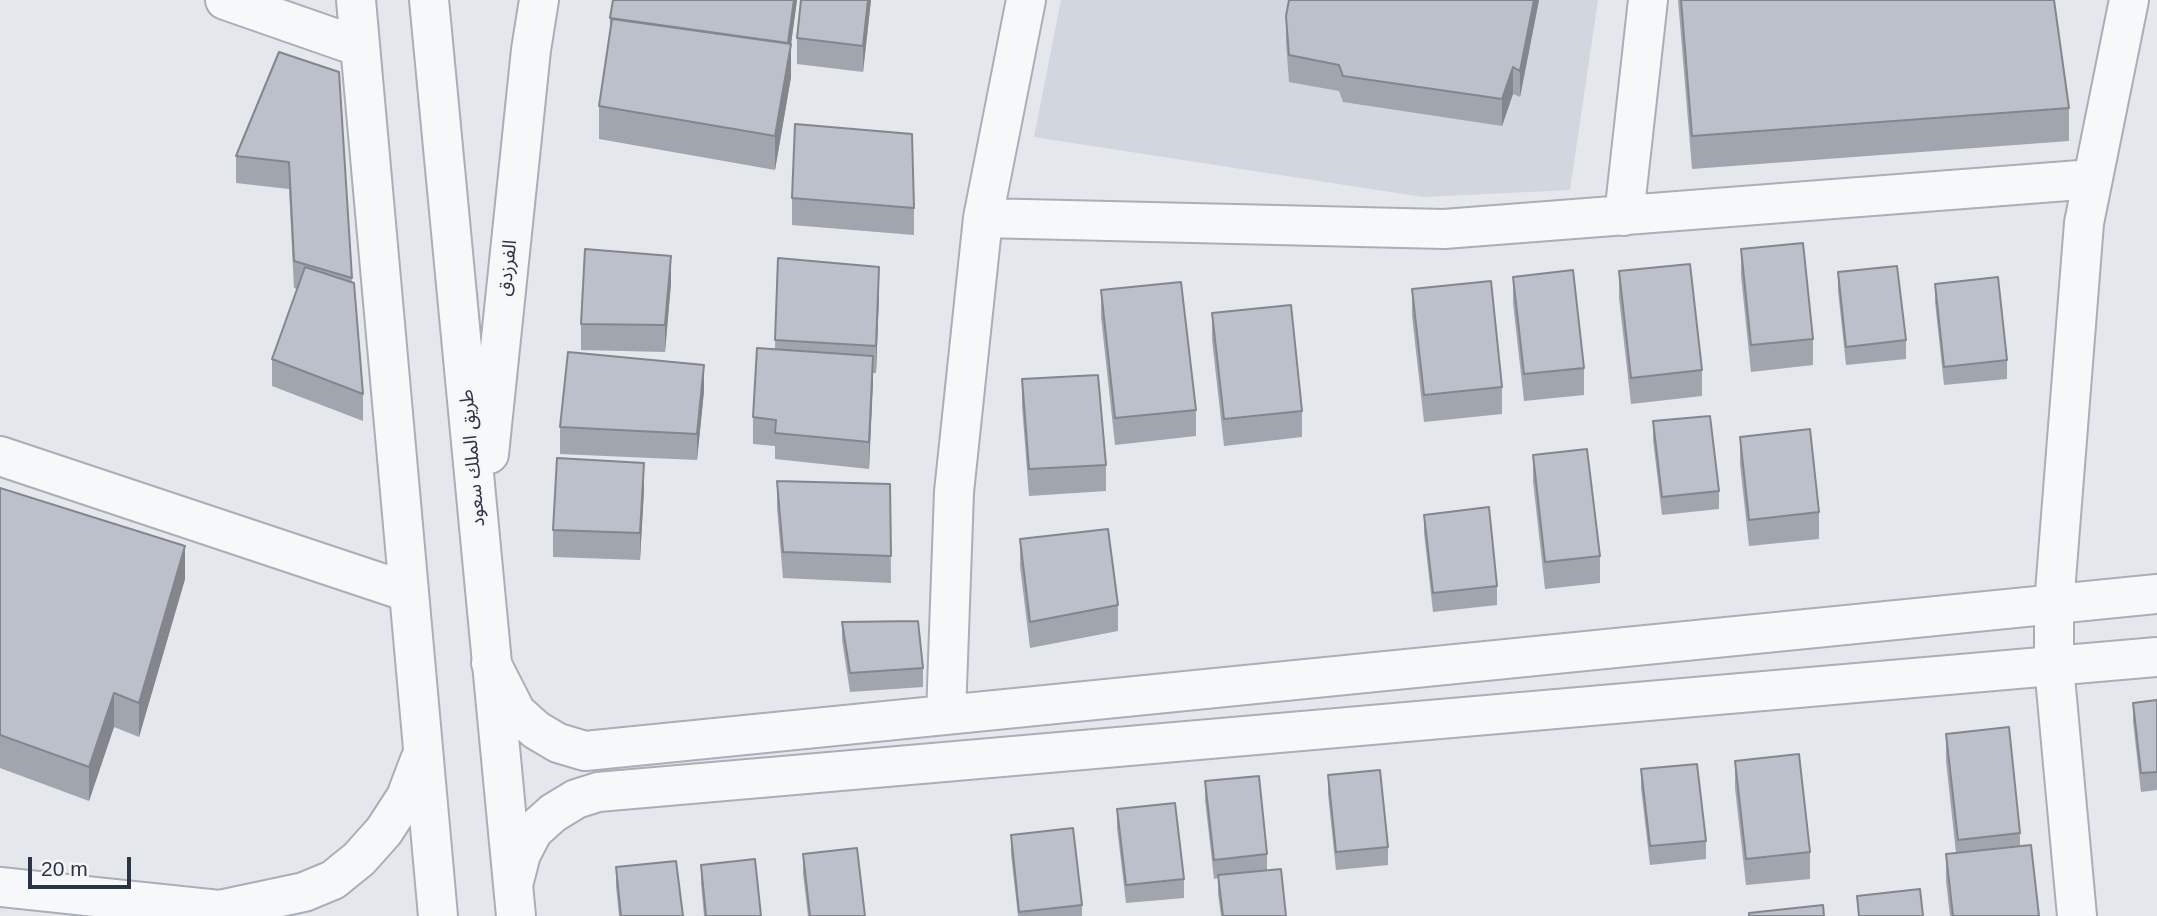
<!DOCTYPE html>
<html>
<head>
<meta charset="utf-8">
<style>
	body { margin:0 }
	#map { position:relative; width:2157px; height:916px; overflow:hidden; background:#e4e7ec; font-family:Helvetica,sans-serif }
	canvas { display:block }
	.scale { position:absolute; left:28px; top:857px; width:103px; height:32px; box-sizing:border-box; border:4px solid #2b3445; border-top:0; padding-left:9px; font-size:21px; line-height:24px; white-space:nowrap; color:#2b3445; -webkit-text-stroke:5px #f4f6f9; paint-order:stroke }
</style>
</head>
<body>
<div id="map">
<canvas width="2157" height="916"></canvas>
<div class="scale">20 m</div>
</div>
<script>
const g = document.querySelector('canvas').getContext('2d');
g.lineJoin = 'round';
function paint(path, color) { g.fillStyle = color; g.fill(path, 'evenodd'); }
const toPath = rows => new Path2D(rows.map(r => 'M' + r).join(''));
function strokePath(path, color, width, dash) { g.strokeStyle = color; g.lineWidth = width; g.lineCap = dash ? 'butt' : 'round'; g.setLineDash(dash || []); g.stroke(path); }
function drawText(font, color, halo, rows, align = 'center') {
  g.font = font + ' Helvetica,"Noto Sans Arabic",sans-serif'; g.lineWidth = 5; g.setLineDash([]); g.textBaseline = 'middle'; g.strokeStyle = halo; g.fillStyle = color; for (const [text, x, y, turn = 0] of rows) {
    g.save(); g.translate(x, y); g.rotate((+turn || 0) * Math.PI / 180); g.textAlign = isNaN(turn) ? turn : align; if (halo) g.strokeText(text, 0, 0); g.fillText(text, 0, 0); g.restore();
  }
}
const built = toPath([
	[1061,0,1598,0,1570,190,1423,197,1034,137]
]);
const minor = toPath([
	[225,0,360,47],
	[356,0,438,916],
	[429,0,516,916],
	[1624,216,1648,0],
	[983,218,1444,229,2093,179],
	[489,454,531,50,539,0],
	[0,456,408,592],
	[491,663,516,712,536,730,558,743,585,751,2157,594],
	[946,715,954,492,983,218,1026,0],
	[513,885,521,854,533,831,553,813,576,799,598,792,2157,657],
	[0,887,219,910,304,892,333,880,359,859,384,831,406,797,420,760],
	[2077,916,2054,666,2054,605,2084,223,2129,0]
]);
const wall = toPath([
	[613,0,797,0,791,44,791,77,775,170,599,139,599,106,610,31,610,18],
	[801,0,871,0,863,72,797,64,797,38],
	[1539,0,1520,97,1513,94,1502,126,1343,102,1339,91,1289,82,1286,42,1286,16],
	[1678,0,2054,0,2069,108,2069,141,1692,169],
	[339,72,352,283,363,394,363,421,272,386,272,359,297,289,294,288,289,189,236,183,236,156],
	[792,198,914,208,914,235,792,225],
	[1741,249,1813,339,1813,365,1751,372,1741,276],
	[778,258,879,294,876,373,873,373,869,469,775,459,775,446,753,444,753,417,775,349],
	[1619,271,1702,370,1702,396,1631,404,1619,298],
	[1838,272,1906,340,1906,359,1846,365,1838,291],
	[1513,277,1584,368,1584,395,1524,401,1513,303],
	[671,283,665,352,581,350,581,324],
	[1935,284,2007,360,2007,379,1944,385,1935,302],
	[1412,289,1502,387,1502,414,1424,422,1412,316],
	[1101,290,1196,410,1196,436,1115,445,1101,317],
	[1212,313,1302,411,1302,437,1224,446,1212,340],
	[1022,379,1106,465,1106,491,1029,496,1022,406],
	[704,391,697,460,560,454,560,427],
	[1653,421,1719,491,1719,509,1662,515,1653,440],
	[1740,437,1819,512,1819,539,1749,546,1740,464],
	[1533,455,1600,556,1600,583,1545,589,1533,481],
	[777,481,890,484,891,583,783,578,777,508],
	[0,488,185,579,139,737,114,727,89,801,0,768],
	[644,490,640,560,553,557,553,530],
	[1424,515,1497,586,1497,605,1433,612,1424,533],
	[1020,539,1118,605,1118,631,1030,648,1020,566],
	[842,622,923,668,923,687,850,692,842,640],
	[2157,700,2157,790,2141,792,2133,722,2133,703],
	[1946,734,2020,833,2020,846,2039,916,1950,916,1946,881,1946,854,1956,853,1946,761],
	[1735,761,1810,852,1810,879,1746,885,1735,788],
	[1641,769,1706,841,1706,859,1650,865,1641,788],
	[1328,775,1388,847,1388,865,1336,870,1328,794],
	[1205,781,1267,854,1267,870,1286,916,1221,916,1218,894,1218,878,1214,879,1205,800],
	[1117,809,1184,879,1184,898,1126,903,1117,828],
	[1011,835,1082,905,1082,916,1018,916,1011,854],
	[803,854,865,916,808,916,803,873],
	[701,865,761,916,704,916,701,883],
	[616,867,683,916,619,916,616,886]
]);
const shadedWall = toPath([
	[794,0,797,0,791,44,791,77,775,170,775,136],
	[868,0,871,0,863,72,863,46],
	[1534,0,1539,0,1520,97,1520,71],
	[1513,67,1513,94,1502,126,1502,99],
	[671,256,671,283,665,352,665,325],
	[879,267,879,294,876,373,876,346],
	[873,356,873,383,869,469,869,442],
	[704,365,704,391,697,460,697,434],
	[644,463,644,490,640,560,640,533],
	[185,546,185,579,139,737,139,703],
	[114,693,114,727,89,801,89,767]
]);
const building = toPath([
	[613,0,794,0,788,43,610,18,613,0],
	[801,0,868,0,863,46,797,38,801,0],
	[1289,0,1534,0,1520,71,1513,67,1502,99,1343,76,1339,65,1289,55,1286,16,1289,0],
	[1681,0,2054,0,2069,108,1692,136,1681,0],
	[612,19,791,44,775,136,599,106,612,19],
	[279,52,339,72,352,278,294,261,289,162,236,156,279,52],
	[795,124,912,134,914,208,792,198,795,124],
	[1803,243,1813,339,1751,345,1741,249,1803,243],
	[585,249,671,256,665,325,581,324,585,249],
	[778,258,879,267,876,346,775,340,778,258],
	[1690,264,1702,370,1631,378,1619,271,1690,264],
	[1897,266,1906,340,1846,347,1838,272,1897,266],
	[305,267,354,283,363,394,272,359,305,267],
	[1573,270,1584,368,1524,374,1513,277,1573,270],
	[1998,277,2007,360,1944,367,1935,284,1998,277],
	[1491,281,1502,387,1424,395,1412,289,1491,281],
	[1181,282,1196,410,1115,418,1101,290,1181,282],
	[1291,305,1302,411,1224,419,1212,313,1291,305],
	[757,348,873,356,869,442,775,433,776,420,753,417,757,348],
	[568,352,704,365,697,434,560,427,568,352],
	[1098,375,1106,465,1029,469,1022,379,1098,375],
	[1710,416,1719,491,1662,497,1653,421,1710,416],
	[1810,429,1819,512,1749,520,1740,437,1810,429],
	[1587,449,1600,556,1545,562,1533,455,1587,449],
	[557,458,644,463,640,533,553,530,557,458],
	[777,481,890,484,891,556,783,552,777,481],
	[0,488,185,546,139,703,114,693,89,767,0,735,0,488],
	[1489,507,1497,586,1433,593,1424,515,1489,507],
	[1108,529,1118,605,1030,622,1020,539,1108,529],
	[918,621,923,668,850,673,842,622,918,621],
	[2157,700,2157,772,2141,773,2133,703,2157,700],
	[2009,727,2020,833,1958,840,1946,734,2009,727],
	[1799,754,1810,852,1746,859,1735,761,1799,754],
	[1697,764,1706,841,1650,846,1641,769,1697,764],
	[1380,770,1388,847,1336,852,1328,775,1380,770],
	[1259,776,1267,854,1214,860,1205,781,1259,776],
	[1175,803,1184,879,1126,885,1117,809,1175,803],
	[1073,828,1082,905,1019,912,1011,835,1073,828],
	[2031,845,2039,916,1953,916,1946,854,2031,845],
	[857,848,865,916,810,916,803,854,857,848],
	[755,859,761,916,706,916,701,865,755,859],
	[676,861,683,916,621,916,616,867,676,861],
	[1281,869,1286,916,1223,916,1218,875,1281,869],
	[1920,889,1923,916,1859,916,1857,896,1920,889],
	[1823,905,1824,916,1749,916,1749,913,1823,905]
]);
const streetNames = [
	["الفرزدق",508,268,-84],
	["طريق الملك سعود",473,458,-95]
];
paint(built, '#d2d6de');
strokePath(minor, '#a9aeb7', 42);
strokePath(minor, '#f7f8fa', 38);
paint(wall, '#a1a5ae');
paint(shadedWall, '#83868d');
paint(building, '#bbc0ca');
strokePath(building, '#83868d', 2);
drawText('19px', '#2b3445', '#f4f6f9', streetNames);
</script>
</body>
</html>
